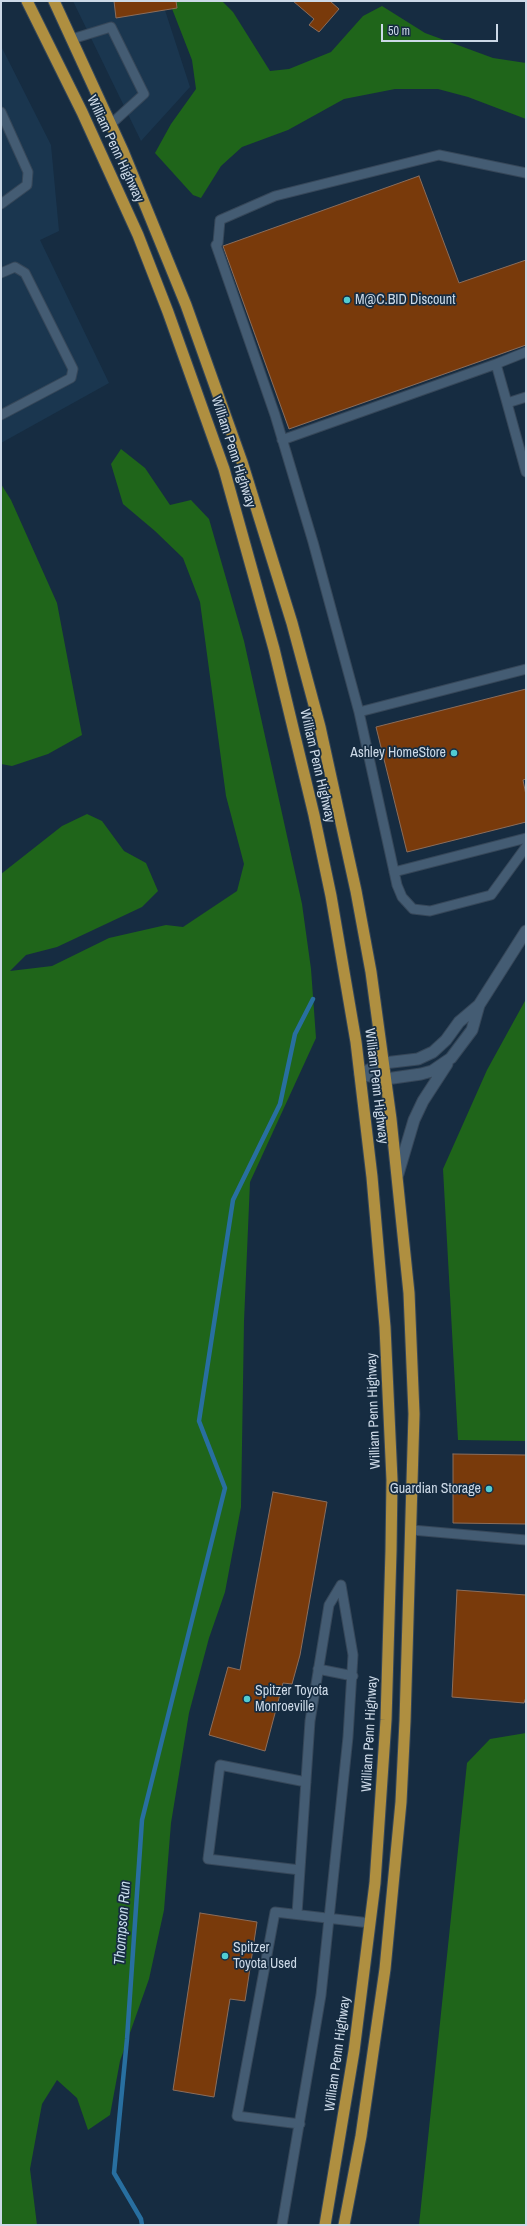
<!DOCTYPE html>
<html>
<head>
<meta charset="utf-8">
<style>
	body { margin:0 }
	#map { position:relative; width:527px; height:2226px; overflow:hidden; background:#162c41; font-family:"Archivo Narrow",sans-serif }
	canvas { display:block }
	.frame { position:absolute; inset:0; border:2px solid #ccd9e7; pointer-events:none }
	.scale { position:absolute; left:381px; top:24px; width:117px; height:18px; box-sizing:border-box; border:2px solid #ccd9e7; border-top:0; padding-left:5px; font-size:12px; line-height:14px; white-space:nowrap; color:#ccd9e7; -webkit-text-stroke:3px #162c41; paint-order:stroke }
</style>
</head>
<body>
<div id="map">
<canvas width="527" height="2226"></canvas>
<div class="frame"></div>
<div class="scale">50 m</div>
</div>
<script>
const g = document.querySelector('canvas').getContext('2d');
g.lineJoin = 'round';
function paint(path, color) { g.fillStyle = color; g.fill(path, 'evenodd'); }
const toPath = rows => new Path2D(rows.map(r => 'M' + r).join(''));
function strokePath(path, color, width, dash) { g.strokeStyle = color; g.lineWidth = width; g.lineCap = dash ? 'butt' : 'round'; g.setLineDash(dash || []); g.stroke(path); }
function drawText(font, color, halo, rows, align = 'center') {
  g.font = font + ' "Archivo Narrow",sans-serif'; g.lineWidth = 3.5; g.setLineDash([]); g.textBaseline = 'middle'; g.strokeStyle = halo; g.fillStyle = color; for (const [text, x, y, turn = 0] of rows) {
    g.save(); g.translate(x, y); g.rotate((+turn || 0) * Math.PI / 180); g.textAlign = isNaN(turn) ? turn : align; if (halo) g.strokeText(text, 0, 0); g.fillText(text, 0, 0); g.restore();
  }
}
const built = toPath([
	[73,1,162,1,190,87,141,141],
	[1,46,51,145,59,231,40,240,109,383,1,443]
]);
const forest = toPath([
	[169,1,222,1,233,12,270,71,289,69,331,52,363,16,382,6,425,33,493,58,526,63,526,119,468,97,438,89,395,89,344,99,288,130,242,147,221,166,201,198,193,195,155,153,171,124,196,89,192,60],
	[121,449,145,468,170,505,191,500,209,519,244,641,302,904,311,969,316,1038,250,1182,244,1321,241,1507,225,1592,209,1638,189,1713,171,1823,164,1910,149,1979,120,2061,110,2115,88,2130,77,2098,57,2080,42,2104,30,2169,37,2225,1,2225,1,874,62,826,87,814,102,821,124,851,146,863,158,891,142,907,57,947,26,955,10,971,52,966,109,938,166,925,183,927,237,891,244,864,226,796,200,602,183,558,155,531,123,504,111,464],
	[1,484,11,500,57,603,82,735,48,754,12,766,1,764],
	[526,999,526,1441,458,1440,443,1169,487,1070],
	[526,1733,526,2225,419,2225,467,1763,490,1739]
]);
const stream = toPath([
	[142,2225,141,2219,114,2173,127,2039,142,1820,225,1488,199,1421,233,1200,280,1104,295,1034,313,999]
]);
const building = toPath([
	[114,1,176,1,177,8,116,18,114,1],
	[293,1,330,1,339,9,319,32,309,25,314,19,293,1],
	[419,176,459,283,526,260,526,345,289,429,223,246,419,176],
	[526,689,526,779,523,780,526,795,526,822,407,852,376,727,526,689],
	[453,1454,526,1455,526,1524,453,1523,453,1454],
	[273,1492,327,1502,300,1655,292,1684,283,1683,265,1751,209,1735,228,1667,240,1670,273,1492],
	[457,1590,526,1595,526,1697,524,1703,452,1697,457,1590],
	[200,1913,257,1922,245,2001,230,1999,214,2097,173,2090,200,1913]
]);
const service = toPath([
	[72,39,111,27,144,94,111,124],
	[1,112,28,172,27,185,1,204],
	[526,173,439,155,275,196,220,220,218,243,216,245,275,415,313,542,359,712,526,669],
	[1,273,15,267,25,273,73,369,71,378,1,415],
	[496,364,526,352],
	[526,397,507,403,526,472],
	[282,440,496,364,507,403],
	[359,712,397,885,402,897,413,909,430,911,491,895,526,847],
	[394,872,526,838],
	[412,1530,526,1540],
	[318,1669,353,1676],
	[300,1870,208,1859,220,1765,306,1782],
	[297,1914,310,1721,329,1605,341,1585],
	[300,2124,237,2116,275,1912,370,1923],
	[282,2225,321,1995,348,1737,353,1655,341,1585]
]);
const secondary = toPath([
	[360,1074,386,1079,421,1074,432,1071,451,1058,472,1030,479,1005,526,931],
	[360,1074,384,1063,418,1059,433,1052,446,1040,459,1022,479,1005],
	[398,1174,414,1120,423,1101,447,1064]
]);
const trunk = toPath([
	[27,1,82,112,138,235,168,312,224,469,274,649,314,815,331,896,356,1042,372,1177,385,1327,392,1480,391,1551,386,1720,375,1883,354,2051,325,2225],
	[54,1,123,151,186,305,242,462,292,623,320,727,356,891,371,972,391,1119,409,1293,414,1414,405,1721,401,1802,385,1969,361,2136,344,2225]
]);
const markers = [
	[347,300,4,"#51ccd2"],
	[454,753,4,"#51ccd2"],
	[489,1489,4,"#51ccd2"],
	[247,1699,4,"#51ccd2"],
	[225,1956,4,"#51ccd2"]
];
const streetNames = [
	["William Penn Highway",115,149,65],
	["William Penn Highway",233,452,72],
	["William Penn Highway",317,766,77],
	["William Penn Highway",376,1086,83],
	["William Penn Highway",374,1411,-92],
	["William Penn Highway",370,1734,-87],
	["William Penn Highway",338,2054,-82]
];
const poiNames = [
	["M@C.BID Discount",355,300],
	["Ashley HomeStore",446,753,"right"],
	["Guardian Storage",481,1489,"right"],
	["Spitzer Toyota",255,1691],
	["Monroeville",255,1707],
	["Spitzer",233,1948],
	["Toyota Used",233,1964]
];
const waterNames = [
	["Thompson Run",123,1923,-86]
];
paint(built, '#1a364f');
paint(forest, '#1f651a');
strokePath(stream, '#286fa0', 4.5);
paint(building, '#793a0b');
strokePath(building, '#8b6d5b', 1);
strokePath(service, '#364759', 11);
strokePath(secondary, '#364759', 13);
strokePath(trunk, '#364759', 13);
strokePath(service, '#445c73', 9);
strokePath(secondary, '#445c73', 11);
strokePath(trunk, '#af8f40', 11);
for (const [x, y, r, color] of markers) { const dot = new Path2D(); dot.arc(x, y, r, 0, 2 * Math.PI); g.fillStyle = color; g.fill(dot); strokePath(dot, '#162c41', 1.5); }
drawText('14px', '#ccd9e7', '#162c41', streetNames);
drawText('14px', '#ccd9e7', '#162c41', poiNames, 'left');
drawText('italic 15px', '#c7dcec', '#162c41', waterNames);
</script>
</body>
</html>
